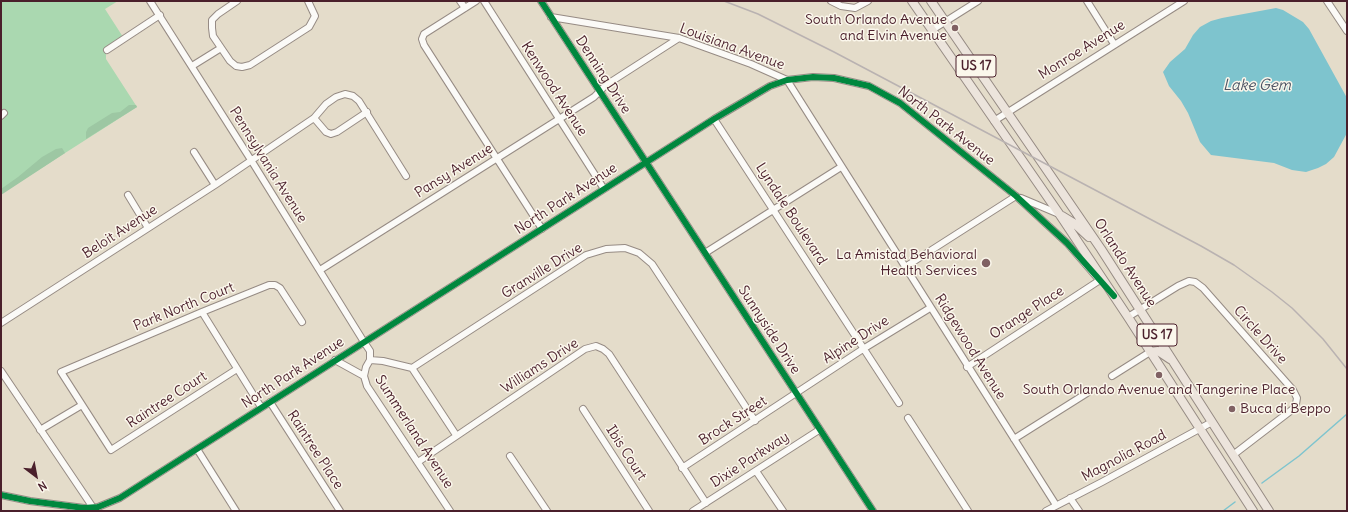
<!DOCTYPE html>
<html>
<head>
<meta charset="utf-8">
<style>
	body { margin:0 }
	#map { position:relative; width:1348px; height:512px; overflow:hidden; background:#e4dcca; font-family:Delius,sans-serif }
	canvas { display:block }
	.frame { position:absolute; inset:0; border:2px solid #4a1f2b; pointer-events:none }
	.north { position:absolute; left:16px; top:456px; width:40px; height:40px; -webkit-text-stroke:3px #fbf7ec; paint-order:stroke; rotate:148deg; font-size:11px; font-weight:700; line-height:16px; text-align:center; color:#4a1f2b }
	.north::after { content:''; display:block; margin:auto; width:14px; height:18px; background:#4a1f2b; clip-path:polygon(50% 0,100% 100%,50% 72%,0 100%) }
</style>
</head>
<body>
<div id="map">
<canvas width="1348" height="512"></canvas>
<div class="frame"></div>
<div class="north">N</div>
</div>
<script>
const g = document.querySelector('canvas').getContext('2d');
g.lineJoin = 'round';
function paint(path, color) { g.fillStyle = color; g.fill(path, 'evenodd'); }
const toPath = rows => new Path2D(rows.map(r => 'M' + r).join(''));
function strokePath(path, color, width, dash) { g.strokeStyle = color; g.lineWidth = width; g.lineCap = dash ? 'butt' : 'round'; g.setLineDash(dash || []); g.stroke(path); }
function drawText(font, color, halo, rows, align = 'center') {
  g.font = font + ' Delius,sans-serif'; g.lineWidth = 3; g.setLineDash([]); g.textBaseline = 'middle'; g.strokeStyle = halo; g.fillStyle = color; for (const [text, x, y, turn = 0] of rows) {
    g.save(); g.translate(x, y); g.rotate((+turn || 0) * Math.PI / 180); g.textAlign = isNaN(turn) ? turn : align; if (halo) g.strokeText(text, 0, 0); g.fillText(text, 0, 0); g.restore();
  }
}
const green = toPath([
	[1,1,118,1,105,9,123,37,104,49,106,53,106,59,137,107,1,194]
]);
const forest = toPath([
	[129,105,136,105,137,107,86,139,86,132,88,128,112,113,120,112],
	[62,148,65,153,1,195,1,189,18,177,42,157,56,149]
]);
const water = toPath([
	[1276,8,1283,10,1303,22,1309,29,1347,98,1347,133,1334,157,1326,164,1318,168,1306,172,1292,170,1274,163,1211,155,1200,142,1188,113,1181,101,1169,86,1163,72,1170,62,1185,49,1193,35,1200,27,1211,21,1222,18]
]);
const stream = toPath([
	[1262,483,1299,456,1347,414],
	[1223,511,1235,502]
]);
const minor = toPath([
	[150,1,251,160,364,342,370,351,370,360,366,367,364,376,367,386,450,511],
	[237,1,218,14,212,20,212,28,213,36,230,61,236,66,242,67,250,65,309,27,315,16,308,1],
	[460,1,465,8],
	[476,1,424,34,422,39,424,45,542,229],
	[484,1,604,189],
	[541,1,873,511],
	[831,1,841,6,855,8,868,1],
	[1087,1,1114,44],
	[1327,1,1347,31],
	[551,17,679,38,751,64,787,80],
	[932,30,978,1],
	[107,50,160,15],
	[192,66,221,48],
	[787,80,1056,505],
	[1,116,4,113],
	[314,118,326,132,331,134,337,132,367,112],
	[714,119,899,403],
	[994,121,1184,1],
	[194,152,215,185],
	[128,195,148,228],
	[1021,198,1059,214],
	[705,253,841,167],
	[905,267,1016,196],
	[320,270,594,97,606,85,679,38],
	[202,312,261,407],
	[1128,317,1178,286,1189,281,1195,282,1203,288,1293,390,1297,398,1296,404,1293,409,1233,455],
	[1,323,215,185,314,118,326,104,336,97,345,94,353,96,359,101,406,176],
	[335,360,364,376],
	[370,360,383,361,412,368,456,435],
	[967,367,1100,280],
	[412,368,586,255,606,249,625,248,639,253,652,264,755,421],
	[237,369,111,450,61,372,202,312,269,285,275,285,280,288,302,322],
	[1,371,94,509],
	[1112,376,1150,352],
	[270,402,340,511],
	[583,409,649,511],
	[908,418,968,511],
	[40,430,82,405],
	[1014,439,1087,393],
	[197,449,236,511],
	[510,456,547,511],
	[418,462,585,349,596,346,603,349,609,354,706,503],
	[682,468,863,349,930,308],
	[756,471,783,511],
	[1,495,30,501,84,508,98,507,120,498,714,119,770,86,787,80,813,77,834,78,869,86,900,103,1016,196,1067,243,1100,281],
	[1070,498,1079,511],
	[693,511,819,430],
	[1046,511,1102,482,1212,422]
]);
const major = toPath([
	[912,1,1060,215,1128,317,1253,511],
	[931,1,1101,249,1269,511],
	[1062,216,1075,224,1089,237],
	[1150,352,1158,351,1170,359]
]);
const rail = toPath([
	[724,1,758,14,834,52,1201,246,1234,265,1272,292,1292,308,1323,339,1347,369]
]);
const cycleway = toPath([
	[541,1,873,511],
	[1,495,30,501,84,508,98,507,120,498,714,119,770,86,787,80,813,77,834,78,869,86,900,103,1016,196,1067,243,1114,296]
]);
const markers = [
	[955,28,4,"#806163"],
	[986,263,5,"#806163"],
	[1159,375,4,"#806163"],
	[1232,409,4,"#806163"]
];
const shields = [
	[976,66,40],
	[1157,335,40]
];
const shieldNames = [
	["US 17",976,66],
	["US 17",1157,335]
];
const poiNames = [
	["South Orlando Avenue",947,20],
	["and Elvin Avenue",947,36],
	["La Amistad Behavioral",977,255],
	["Health Services",977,271],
	["South Orlando Avenue and Tangerine Place",1159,390,"center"],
	["Buca di Beppo",1240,409,"left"]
];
const streetNames = [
	["Louisiana Avenue",732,47,20],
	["Monroe Avenue",1082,50,-32],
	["Denning Drive",603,75,57],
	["Kenwood Avenue",554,89,57],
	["North Park Avenue",946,126,38],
	["Pennsylvania Avenue",268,165,58],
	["Pansy Avenue",454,171,-32],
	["North Park Avenue",566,199,-33],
	["Lyndale Boulevard",791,214,57],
	["Beloit Avenue",120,232,-33],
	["Orlando Avenue",1125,263,57],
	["Granville Drive",542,271,-32],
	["Park North Court",184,307,-22],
	["Orange Place",1027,313,-33],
	["Sunnyside Drive",769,330,57],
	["Circle Drive",1260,335,48],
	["Alpine Drive",856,340,-33],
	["Ridgewood Avenue",970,347,58],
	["Williams Drive",540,366,-33],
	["North Park Avenue",293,373,-33],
	["Raintree Court",167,400,-33],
	["Brock Street",733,421,-33],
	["Summerland Avenue",414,432,57],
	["Raintree Place",315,450,57],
	["Ibis Court",626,453,57],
	["Magnolia Road",1124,456,-28],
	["Dixie Parkway",750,460,-33]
];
const waterNames = [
	["Lake Gem",1257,86]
];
paint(green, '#aad8b0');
paint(forest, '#9dc7a3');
paint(water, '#7ec4ce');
strokePath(stream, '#7ec4ce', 1.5);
strokePath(minor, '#968b84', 8);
strokePath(major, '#968b84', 10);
strokePath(minor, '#fbfaf7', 6);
strokePath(major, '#ece4dc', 8);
strokePath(rail, '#b9b2b1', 1.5);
strokePath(cycleway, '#00873e', 6);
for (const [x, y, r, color] of markers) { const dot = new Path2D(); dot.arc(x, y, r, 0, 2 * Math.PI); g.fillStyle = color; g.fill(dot); strokePath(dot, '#fbf7ec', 1.5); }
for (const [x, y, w] of shields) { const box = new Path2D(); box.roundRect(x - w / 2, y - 11, w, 22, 3); g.fillStyle = '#fbf7ec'; g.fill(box); strokePath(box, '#4a1f2b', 1); }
drawText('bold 13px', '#4a1f2b', null, shieldNames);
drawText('14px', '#4a1f2b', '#fbf7ec', poiNames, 'right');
drawText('14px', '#4a1f2b', '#fbf7ec', streetNames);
drawText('italic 15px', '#4d5565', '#fbf7ec', waterNames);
</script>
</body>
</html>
